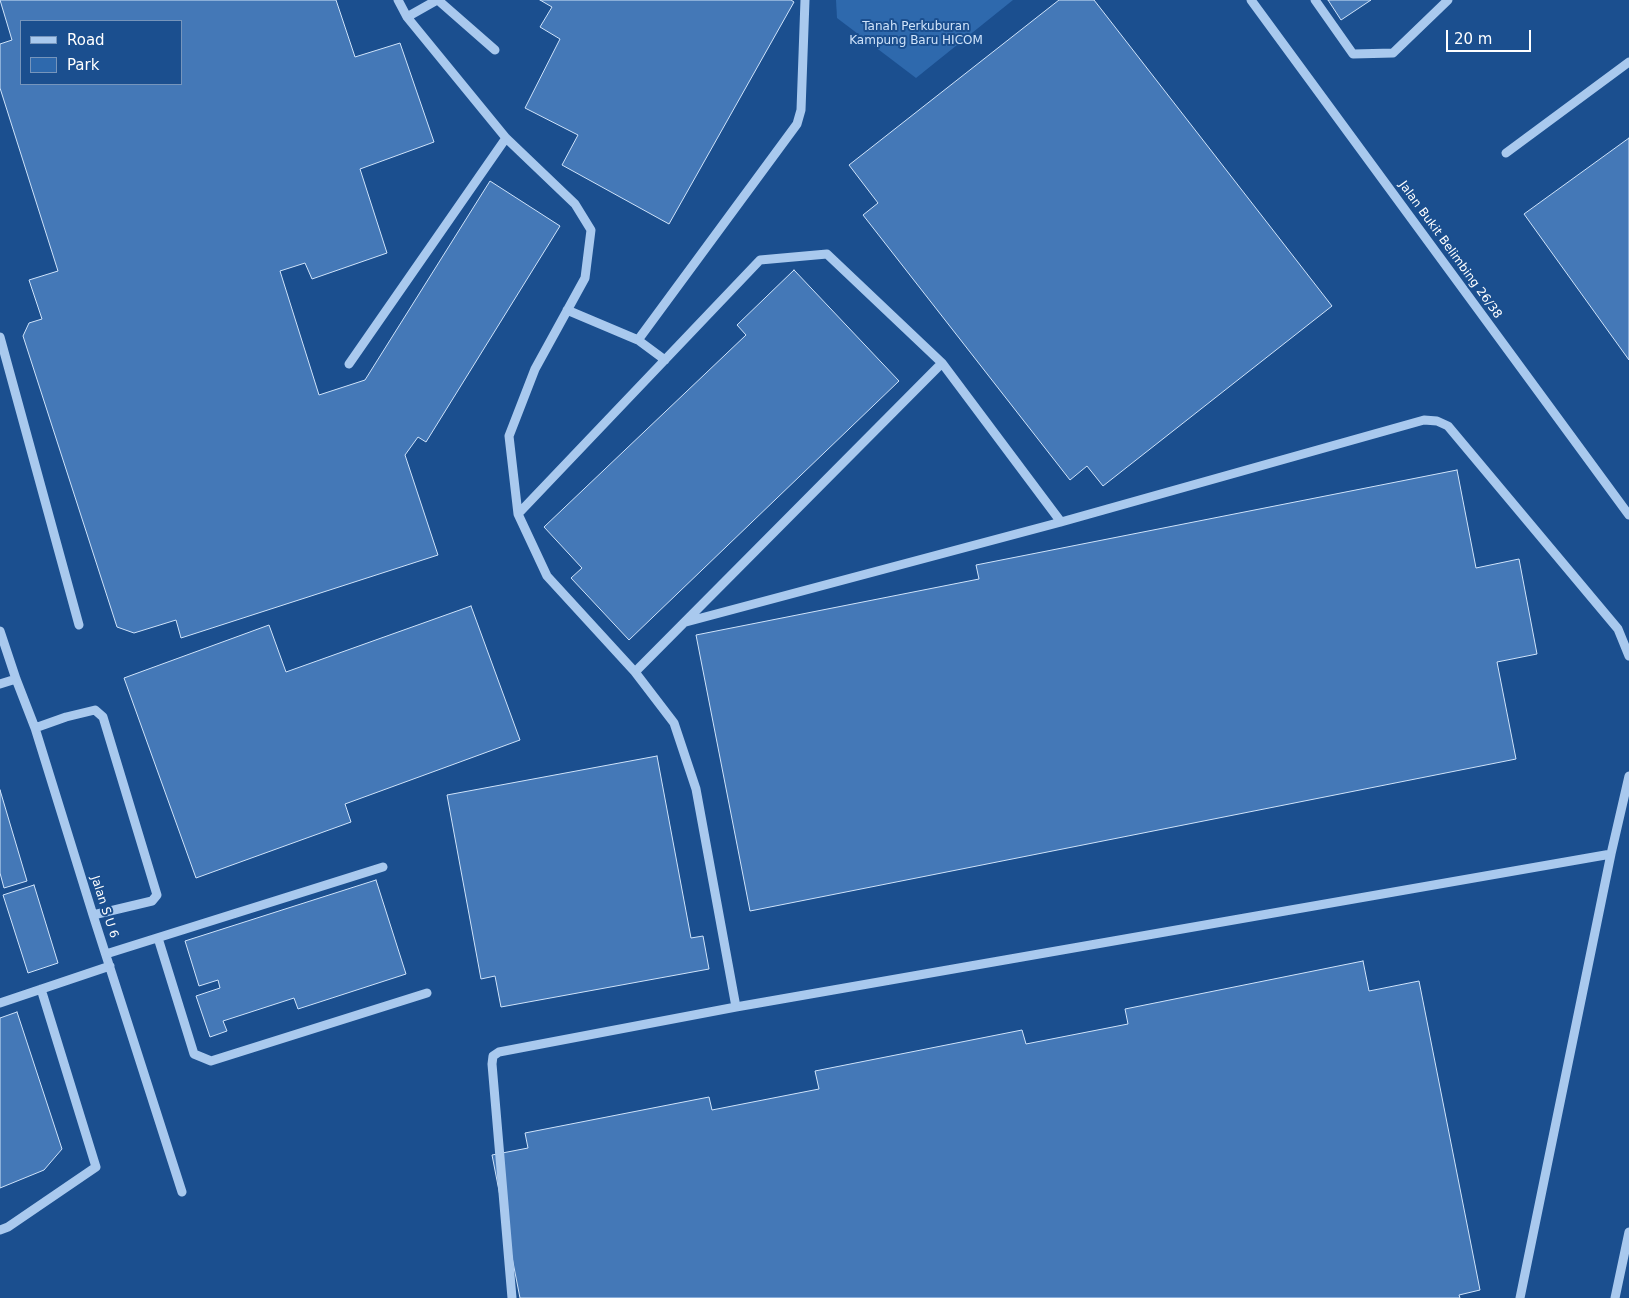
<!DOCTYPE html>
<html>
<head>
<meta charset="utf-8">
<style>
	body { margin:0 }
	#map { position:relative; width:1629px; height:1298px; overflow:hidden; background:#1b4f8f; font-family:"DejaVu Sans",sans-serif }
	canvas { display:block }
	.legend { position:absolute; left:20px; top:20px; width:162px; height:65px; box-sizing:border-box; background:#1b4f8f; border:1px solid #7695bc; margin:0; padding:6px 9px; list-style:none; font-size:15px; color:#fff }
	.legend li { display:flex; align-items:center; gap:10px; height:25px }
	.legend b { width:25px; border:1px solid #7695bc }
	.scale { position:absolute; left:1446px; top:30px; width:85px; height:22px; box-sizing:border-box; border:2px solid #fff; border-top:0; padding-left:6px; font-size:15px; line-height:18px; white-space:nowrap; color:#fff; -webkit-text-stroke:4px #1b4f8f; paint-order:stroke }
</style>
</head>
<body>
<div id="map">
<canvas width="1629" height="1298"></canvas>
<ul class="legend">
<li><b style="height:6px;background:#a9c9ee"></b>Road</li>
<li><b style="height:14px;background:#2e69ad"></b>Park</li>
</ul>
<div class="scale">20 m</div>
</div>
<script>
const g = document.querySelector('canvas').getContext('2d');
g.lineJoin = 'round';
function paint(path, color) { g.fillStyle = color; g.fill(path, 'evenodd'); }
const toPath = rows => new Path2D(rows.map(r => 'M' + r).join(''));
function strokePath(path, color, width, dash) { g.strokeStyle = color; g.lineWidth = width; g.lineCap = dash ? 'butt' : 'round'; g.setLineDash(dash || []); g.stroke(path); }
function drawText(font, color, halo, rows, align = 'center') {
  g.font = font + ' "DejaVu Sans",sans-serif'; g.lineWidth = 4; g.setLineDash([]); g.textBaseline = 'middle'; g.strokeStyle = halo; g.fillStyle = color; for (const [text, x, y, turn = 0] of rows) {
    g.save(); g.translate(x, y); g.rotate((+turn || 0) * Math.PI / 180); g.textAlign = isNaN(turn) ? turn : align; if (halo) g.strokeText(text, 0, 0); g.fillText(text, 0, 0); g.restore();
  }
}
const green = toPath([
	[836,0,1013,0,916,78,837,18]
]);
const building = toPath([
	[0,0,336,0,355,57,400,43,434,142,360,169,387,253,312,279,305,263,280,271,319,395,365,380,490,181,560,226,426,442,418,437,405,455,438,555,181,638,176,620,134,633,117,627,23,336,29,323,42,319,29,280,58,271,0,88,0,44,12,40,0,0],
	[21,21,181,21,181,84,21,84,21,21],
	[540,0,791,0,794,2,669,224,562,165,578,135,525,108,560,39,540,27,552,7,540,0],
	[1059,0,1094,0,1332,306,1103,486,1087,466,1070,480,863,215,878,203,849,165,1059,0],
	[1328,0,1371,0,1341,20,1328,0],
	[1629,138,1629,360,1524,214,1629,138],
	[794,270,899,381,629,640,571,578,582,568,544,527,746,335,737,325,794,270],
	[1457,470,1476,568,1519,559,1537,654,1497,662,1516,759,750,911,696,635,979,579,976,565,1457,470],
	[471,606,520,740,345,804,351,822,196,878,124,678,269,625,286,672,471,606],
	[657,756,691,938,703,936,709,969,501,1007,495,976,481,979,447,795,657,756],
	[0,790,27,881,4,888,0,873,0,790],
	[376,880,406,974,298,1009,294,998,223,1021,227,1031,210,1037,196,996,220,988,218,980,199,986,185,941,376,880],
	[34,885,58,963,28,973,3,895,34,885],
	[1363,961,1369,991,1419,981,1480,1290,1459,1295,1460,1298,520,1298,492,1155,528,1148,525,1133,709,1097,712,1110,819,1089,815,1071,1022,1030,1026,1044,1128,1024,1125,1009,1363,961],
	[17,1012,62,1149,44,1170,0,1188,0,1018,17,1012]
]);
const minor = toPath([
	[398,0,407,17,506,138,575,204,591,230,585,278,535,369,509,436,518,514,547,576,635,672,674,723,696,789,736,1007,499,1052,493,1056,492,1064,512,1298],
	[438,0,495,50],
	[1251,0,1629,515],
	[1315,0,1353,54,1393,53,1448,0],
	[407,17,437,0],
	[1506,153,1629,62],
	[567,310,638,340,797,124,801,110,805,0],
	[0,337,79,625],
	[638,340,665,360],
	[349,364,506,138],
	[518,514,760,260,827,254,942,363,1061,522,1424,420,1437,421,1448,426,1618,629,1629,656],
	[686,622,1061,522],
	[0,631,16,679,35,728,93,915,182,1192],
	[635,672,942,363],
	[0,684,16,679],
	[35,728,66,717,95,710,103,717,157,895,152,901,93,915],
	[158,938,194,1054,211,1061,427,993],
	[106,954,383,867],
	[0,1003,110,966],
	[736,1007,1611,854],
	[0,1230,8,1227,96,1167,41,989],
	[1520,1298,1611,854,1629,776],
	[1615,1298,1629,1232]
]);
const parkNames = [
	["Tanah Perkuburan",916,27],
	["Kampung Baru HICOM",916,41]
];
const streetNames = [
	["Jalan Bukit Belimbing 26/38",1450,250,54],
	["Jalan S U 6",104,907,72]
];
paint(green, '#2e69ad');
paint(building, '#4478b7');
strokePath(building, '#cfe3fa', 1);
strokePath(minor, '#a9c9ee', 9);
drawText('12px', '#cfe3fa', '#1b4f8f', parkNames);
drawText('12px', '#fff', '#1b4f8f', streetNames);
</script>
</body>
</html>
